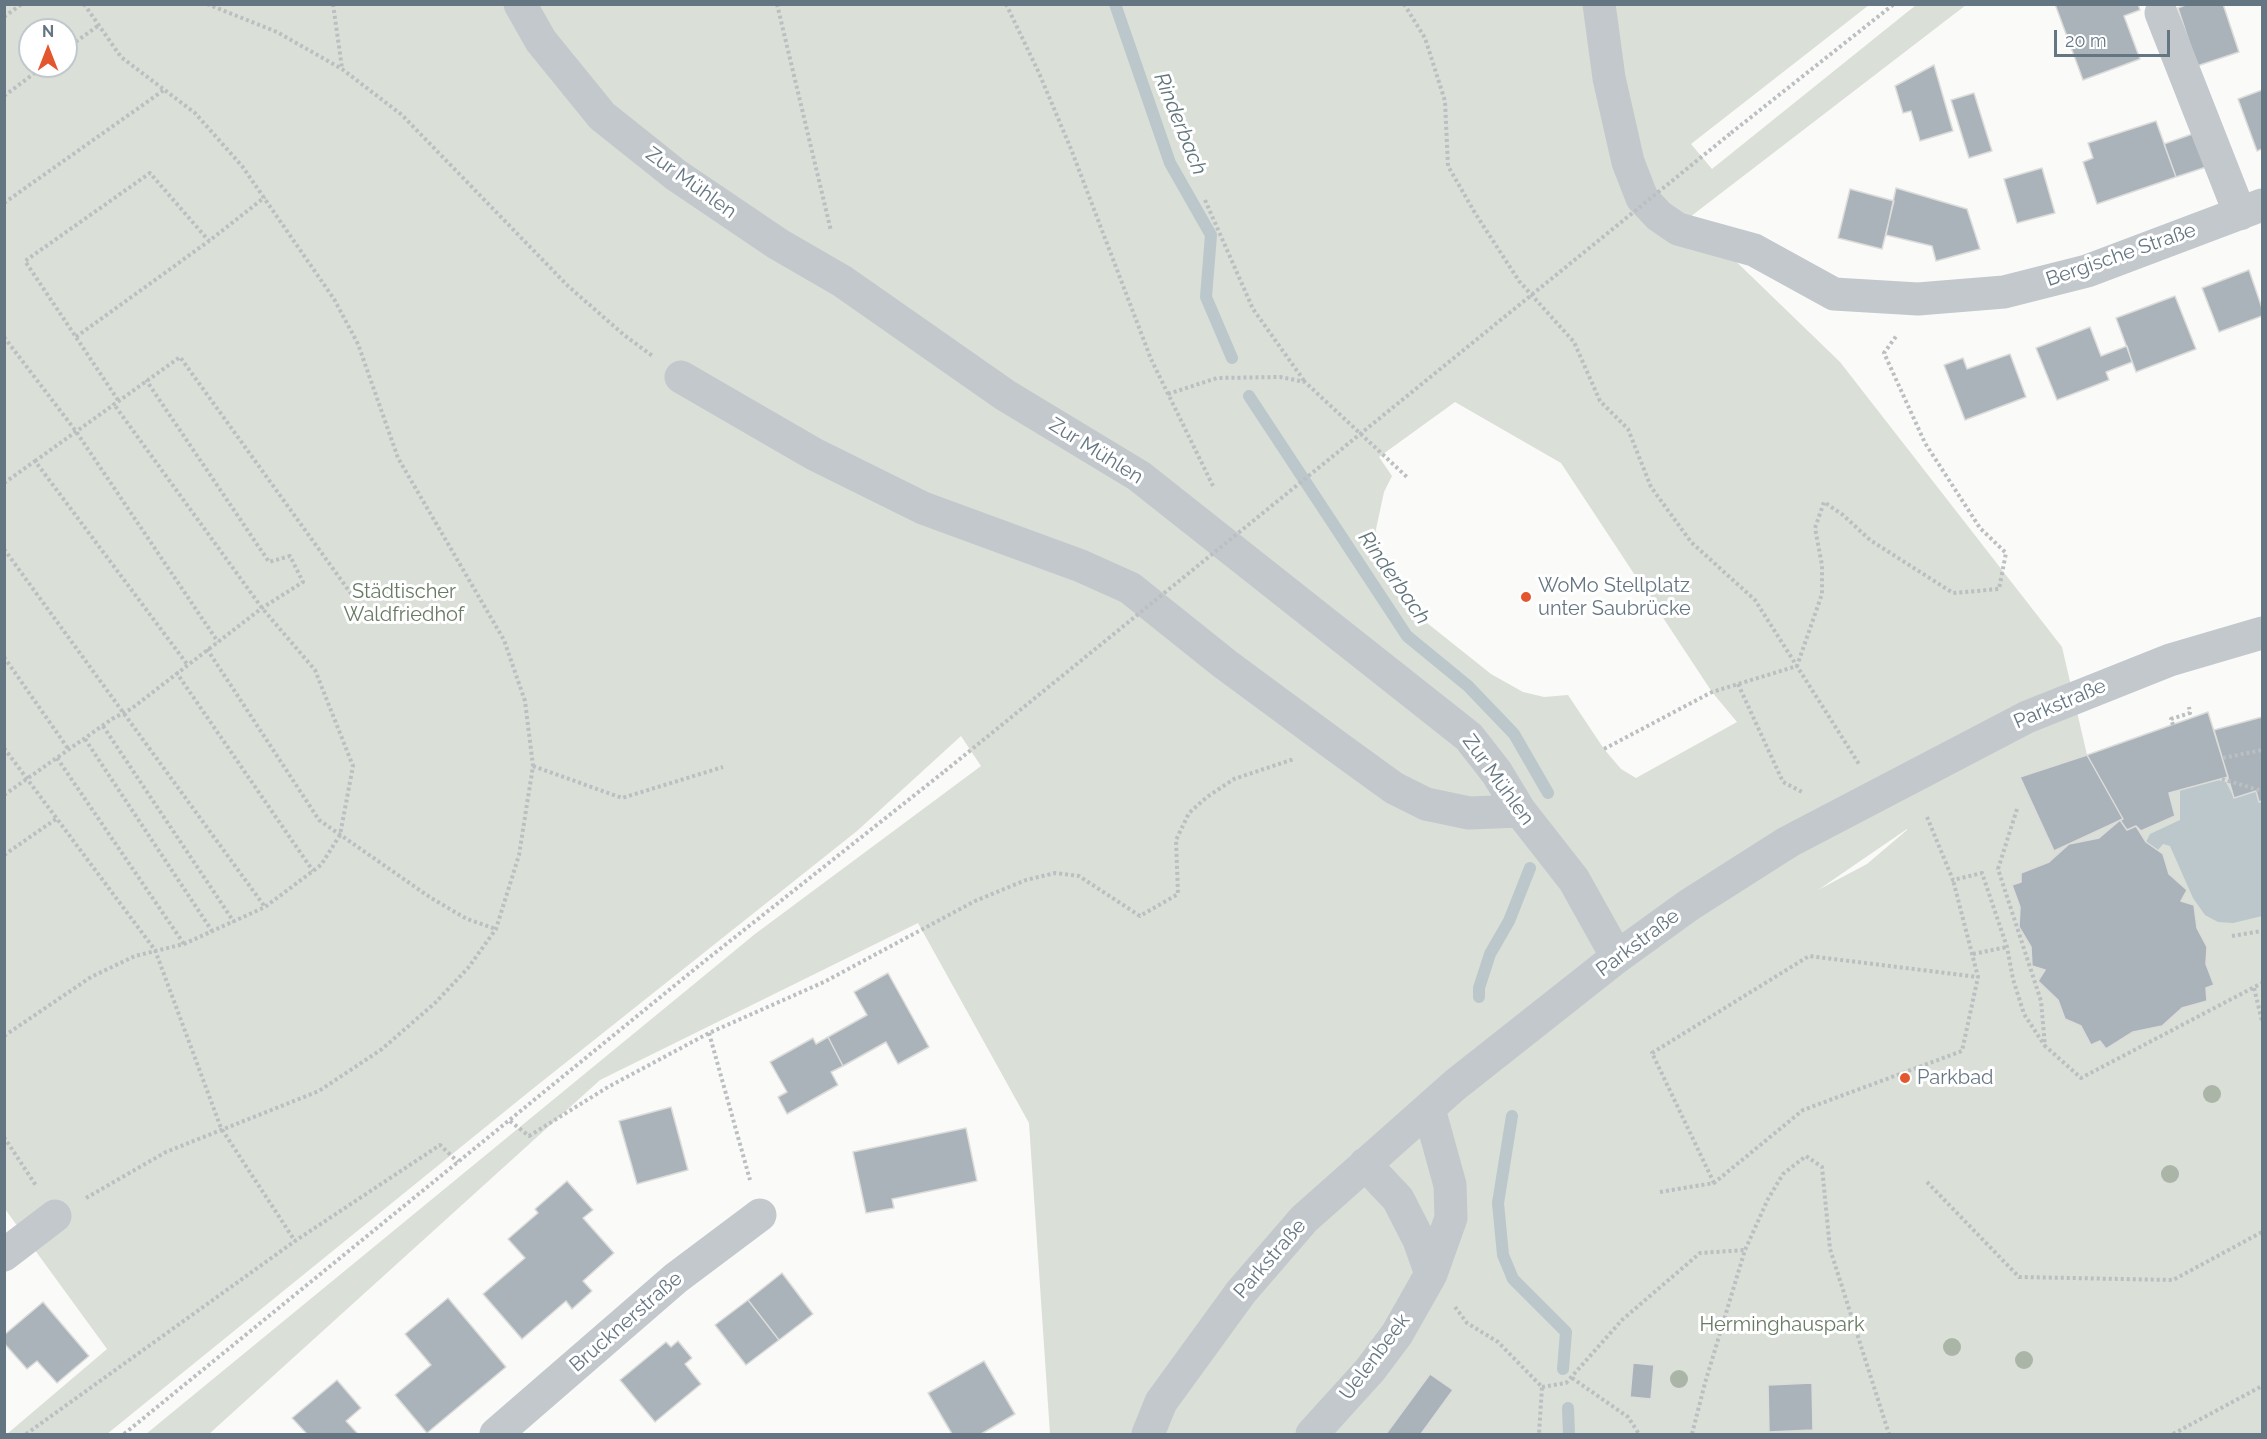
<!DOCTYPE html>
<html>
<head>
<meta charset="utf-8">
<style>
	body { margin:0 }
	#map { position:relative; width:2267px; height:1439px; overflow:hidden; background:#fafaf8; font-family:Raleway,sans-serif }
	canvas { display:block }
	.frame { position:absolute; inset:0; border:6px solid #657683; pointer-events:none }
	.north { position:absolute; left:18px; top:18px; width:60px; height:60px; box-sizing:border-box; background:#fff; border:2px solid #c1c8cd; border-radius:50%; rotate:0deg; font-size:16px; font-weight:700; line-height:24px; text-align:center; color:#657683 }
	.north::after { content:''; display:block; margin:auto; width:21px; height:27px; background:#e4572e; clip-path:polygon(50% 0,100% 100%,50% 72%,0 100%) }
	.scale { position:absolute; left:2054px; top:30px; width:116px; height:27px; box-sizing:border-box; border:3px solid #657683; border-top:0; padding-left:8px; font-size:18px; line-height:21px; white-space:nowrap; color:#657683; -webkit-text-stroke:4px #fff; paint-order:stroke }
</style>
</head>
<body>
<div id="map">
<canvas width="2267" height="1439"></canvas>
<div class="frame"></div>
<div class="north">N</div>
<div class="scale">20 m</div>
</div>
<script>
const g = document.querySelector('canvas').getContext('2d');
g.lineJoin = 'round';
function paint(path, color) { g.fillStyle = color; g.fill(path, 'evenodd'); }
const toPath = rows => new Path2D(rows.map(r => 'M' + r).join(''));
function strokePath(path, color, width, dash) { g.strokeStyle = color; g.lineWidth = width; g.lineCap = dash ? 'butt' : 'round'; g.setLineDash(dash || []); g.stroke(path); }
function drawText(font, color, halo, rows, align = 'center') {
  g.font = font + ' Raleway,sans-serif'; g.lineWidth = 6; g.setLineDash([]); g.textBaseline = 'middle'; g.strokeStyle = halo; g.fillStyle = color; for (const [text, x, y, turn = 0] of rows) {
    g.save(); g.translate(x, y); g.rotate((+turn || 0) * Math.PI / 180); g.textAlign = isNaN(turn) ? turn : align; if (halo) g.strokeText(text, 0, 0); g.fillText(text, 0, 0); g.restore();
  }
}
const green = toPath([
	[5,5,1869,5,1691,144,1712,169,1916,5,1966,5,1690,217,1840,362,2062,647,2087,755,2208,712,2214,730,2262,717,2262,1434,1050,1434,1029,1123,918,923,600,1080,209,1434,146,1434,755,934,981,766,961,736,857,831,530,1091,107,1434,7,1434,107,1349,5,1209],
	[30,30,66,30,66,66,30,66],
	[1455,402,1561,463,1712,692,1737,722,1636,778,1621,769,1604,749,1568,695,1544,697,1523,692,1491,674,1412,611,1395,583,1379,565,1376,529,1384,492,1392,476,1379,457],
	[1907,830,1867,864,1818,890,1907,829]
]);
const water = toPath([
	[2218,780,2226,782,2234,798,2256,791,2259,802,2262,801,2262,916,2233,923,2218,922,2205,915,2193,898,2170,846,2163,844,2158,850,2146,842,2150,834,2180,820,2180,790]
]);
const stream = toPath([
	[1115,4,1170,163,1211,235,1206,297,1232,358],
	[1249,396,1407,636,1468,686,1514,734,1548,793],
	[1479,997,1479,988,1490,954,1509,921,1530,868],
	[1512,1116,1498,1203,1503,1255,1513,1279,1566,1332,1563,1369],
	[1568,1408,1569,1434]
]);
const building = toPath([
	[2055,4,2138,4,2140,10,2124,16,2140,59,2083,80,2055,4],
	[2188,4,2223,4,2239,52,2197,66,2178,8,2188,4],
	[1934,65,1953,131,1920,141,1911,111,1903,113,1895,86,1934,65],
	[2262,90,2262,149,2257,151,2238,99,2262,90],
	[1974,93,1992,151,1969,158,1951,100,1974,93],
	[2156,121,2176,177,2097,204,2083,162,2093,158,2088,143,2156,121],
	[2198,132,2209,166,2176,177,2164,144,2198,132],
	[2042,168,2055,213,2017,223,2004,179,2042,168],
	[1896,188,1967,209,1980,249,1936,261,1932,246,1886,235,1896,188],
	[1850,189,1894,201,1882,249,1838,238,1850,189],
	[2249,270,2262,308,2262,316,2219,332,2202,288,2249,270],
	[2175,296,2196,349,2136,372,2116,318,2175,296],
	[2090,327,2101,356,2127,346,2132,362,2106,372,2109,380,2057,400,2036,348,2090,327],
	[2010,354,2026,397,1965,420,1944,365,1963,358,1967,369,2010,354],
	[2208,712,2228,777,2169,793,2175,816,2141,831,2136,826,2127,830,2120,820,2123,819,2087,755,2208,712],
	[2262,717,2262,801,2259,802,2256,791,2234,798,2214,730,2262,717],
	[2087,755,2123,819,2054,851,2020,777,2087,755],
	[2120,820,2127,830,2136,826,2146,842,2163,854,2169,874,2187,890,2181,901,2194,905,2197,928,2207,947,2206,964,2214,985,2206,988,2207,1001,2182,1008,2162,1026,2133,1032,2106,1049,2100,1041,2091,1045,2081,1026,2065,1019,2058,1000,2038,981,2045,970,2032,966,2031,947,2019,927,2020,907,2012,885,2021,882,2021,873,2049,862,2069,844,2099,838,2120,820],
	[888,973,929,1047,898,1064,886,1042,843,1066,828,1037,867,1015,854,992,888,973],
	[828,1037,843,1066,831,1072,838,1085,787,1114,778,1097,787,1092,770,1062,813,1038,816,1044,828,1037],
	[671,1107,688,1170,637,1184,619,1121,671,1107],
	[966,1128,977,1181,892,1199,894,1208,866,1213,853,1152,966,1128],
	[567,1181,593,1210,583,1218,614,1253,583,1281,592,1291,572,1309,566,1301,522,1339,483,1294,525,1258,508,1239,538,1213,535,1209,567,1181],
	[782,1273,813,1314,779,1340,748,1300,782,1273],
	[448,1298,506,1367,427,1433,395,1395,431,1365,405,1334,448,1298],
	[748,1300,779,1340,746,1365,715,1325,748,1300],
	[43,1302,89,1356,57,1383,37,1361,27,1369,4,1343,4,1335,43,1302],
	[678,1341,692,1358,685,1364,701,1384,655,1422,620,1380,666,1342,671,1347,678,1341],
	[984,1361,1015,1414,981,1434,952,1434,928,1393,984,1361],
	[1633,1363,1654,1365,1651,1399,1630,1397,1633,1363],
	[1430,1374,1453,1390,1421,1434,1386,1434,1430,1374],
	[337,1380,361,1408,346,1421,358,1434,307,1434,292,1418,337,1380],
	[1812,1383,1813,1430,1769,1432,1768,1385,1812,1383]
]);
const path = toPath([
	[84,4,121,57,195,113,242,166,334,299,358,344,398,458,504,640,525,701,533,766,519,855,496,929,468,968,435,1003,382,1049,319,1091,166,1152,86,1198],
	[207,4,277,32,342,69,402,115,568,286,624,335,654,357],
	[333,4,342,68],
	[777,4,831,231],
	[1006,4,1039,73,1071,149,1151,359,1214,488],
	[1404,4,1425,38,1445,101,1448,166,1475,213,1519,281,1574,342,1600,401,1628,429,1651,487,1691,542,1755,600,1859,764],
	[4,17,22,4],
	[66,49,99,25],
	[4,96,44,66],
	[1731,133,1894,4],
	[1205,200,1253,309,1305,382],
	[4,203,164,90],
	[4,337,75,430,218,642],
	[76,337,209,241],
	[1168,394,1217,378,1280,377,1305,382,1408,478],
	[118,400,25,261,150,173,209,241,265,197],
	[35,461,180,357,352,595],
	[4,483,35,461,187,664],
	[4,549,265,907],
	[207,649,319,820,431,898,467,919,496,929],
	[4,657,69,750],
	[176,672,313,871],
	[1738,684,1783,782,1804,793],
	[2173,725,2171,719,2190,713,2189,707],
	[103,726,234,922],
	[85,739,212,931],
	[4,748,155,950,221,1128,295,1241],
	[1604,749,1712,692,1797,666,1822,594,1822,565,1815,528,1824,502,1843,515,1870,540,1953,593,1999,589,2006,553,1980,528,1925,443,1884,353,1897,335],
	[57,758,184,944],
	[2223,758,2262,750],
	[533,766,622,798,723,767],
	[2222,779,2262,791],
	[4,795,112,719,131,709,262,608,303,582,290,556,269,562,146,380],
	[2017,809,1998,869,2041,1001,2045,1046,2081,1078,2262,983],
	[1927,817,1953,880,1982,873,2007,947,2013,979,2024,1014,2045,1046],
	[4,855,56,819],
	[2232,936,2262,931],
	[1973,954,2007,947],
	[2254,988,2262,1021],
	[709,1033,750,1180],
	[4,1036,91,977,135,956,184,944,265,907,321,865,340,835,353,766,315,670,262,608,113,403],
	[510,1121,529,1136,608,1087,709,1033,824,982,975,901,1026,880,1055,873,1079,876,1140,916,1178,894,1176,840,1189,813,1207,797,1234,779,1294,759],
	[4,1137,37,1187],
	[1927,1182,2019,1277,2173,1280,2262,1232],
	[1714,1183,1652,1053,1809,956,1978,977],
	[1660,1192,1714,1183,1803,1110,1962,1051,1978,977,1953,880],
	[1455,1307,1467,1323,1498,1342,1542,1387,1539,1434],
	[1572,1378,1628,1417,1639,1434],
	[1542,1387,1566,1383,1622,1320,1700,1253,1745,1250],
	[26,1434,295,1241,440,1145,458,1162],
	[124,1434,701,964,945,771],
	[1692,1434,1705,1383,1745,1250,1768,1199,1783,1174,1806,1156,1822,1167,1830,1249,1889,1434],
	[2173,1434,2262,1386]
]);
const minor = toPath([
	[520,4,541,41,602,116,676,175,778,244,842,281,1005,395,1139,476,1469,737,1497,773,1520,811,1574,880,1617,957],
	[1599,4,1609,78,1628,162,1642,198,1659,216,1678,229,1754,250,1834,294,1918,299,2004,292,2087,271,2262,205],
	[2161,13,2240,214],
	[681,377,814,454,923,508,1081,566,1130,588,1225,664,1336,746,1394,788,1426,804,1469,813,1520,811],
	[1365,1164,1398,1199,1419,1240,1431,1274],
	[4,1255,55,1216],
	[496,1434,676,1278,760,1215],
	[1148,1434,1161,1402,1241,1292,1304,1219,1455,1085,1617,957,1689,905,1788,842,2027,717,2170,660,2262,633],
	[1312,1434,1370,1370,1397,1334,1431,1274,1451,1218,1450,1185,1429,1109]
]);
const pathBridge = toPath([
	[945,771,1731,133]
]);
const trees = [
	[2212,1094],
	[2170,1174],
	[1952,1347],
	[2024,1360],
	[1679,1379]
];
const markers = [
	[1526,597,6,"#e4572e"],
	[1905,1078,6,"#e4572e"]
];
const streetNames = [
	["Zur Mühlen",691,183,36],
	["Bergische Straße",2121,255,-19],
	["Zur Mühlen",1096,451,32],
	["Parkstraße",2060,704,-23],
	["Zur Mühlen",1498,780,54],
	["Parkstraße",1638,943,-37],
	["Parkstraße",1270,1259,-49],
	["Brucknerstraße",626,1322,-41],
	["Uelenbeek",1375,1357,-53]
];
const poiNames = [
	["WoMo Stellplatz",1538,586],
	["unter Saubrücke",1538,609],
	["Parkbad",1917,1078]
];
const parkNames = [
	["Städtischer",404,592],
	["Waldfriedhof",404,615],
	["Herminghauspark",1782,1325]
];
const waterNames = [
	["Rinderbach",1180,124,68],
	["Rinderbach",1394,578,55]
];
paint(green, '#dadfd7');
paint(water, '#bbc7cb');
strokePath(stream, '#bbc7cb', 12);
paint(building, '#aab3b9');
strokePath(building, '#dcdcda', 1.5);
strokePath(path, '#bbbfc2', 4, [3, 3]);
strokePath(minor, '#c3c8cc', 33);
strokePath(pathBridge, '#bbbfc2', 4, [3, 3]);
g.fillStyle = '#aab4a7';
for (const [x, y] of trees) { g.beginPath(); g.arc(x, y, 9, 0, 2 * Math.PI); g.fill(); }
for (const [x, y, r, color] of markers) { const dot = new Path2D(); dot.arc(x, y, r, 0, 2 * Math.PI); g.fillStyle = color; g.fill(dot); strokePath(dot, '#fff', 2); }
drawText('20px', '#657683', '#fff', streetNames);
drawText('20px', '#657683', '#fff', poiNames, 'left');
drawText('20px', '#687a64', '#fff', parkNames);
drawText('italic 21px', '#60757c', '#fff', waterNames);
</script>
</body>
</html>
